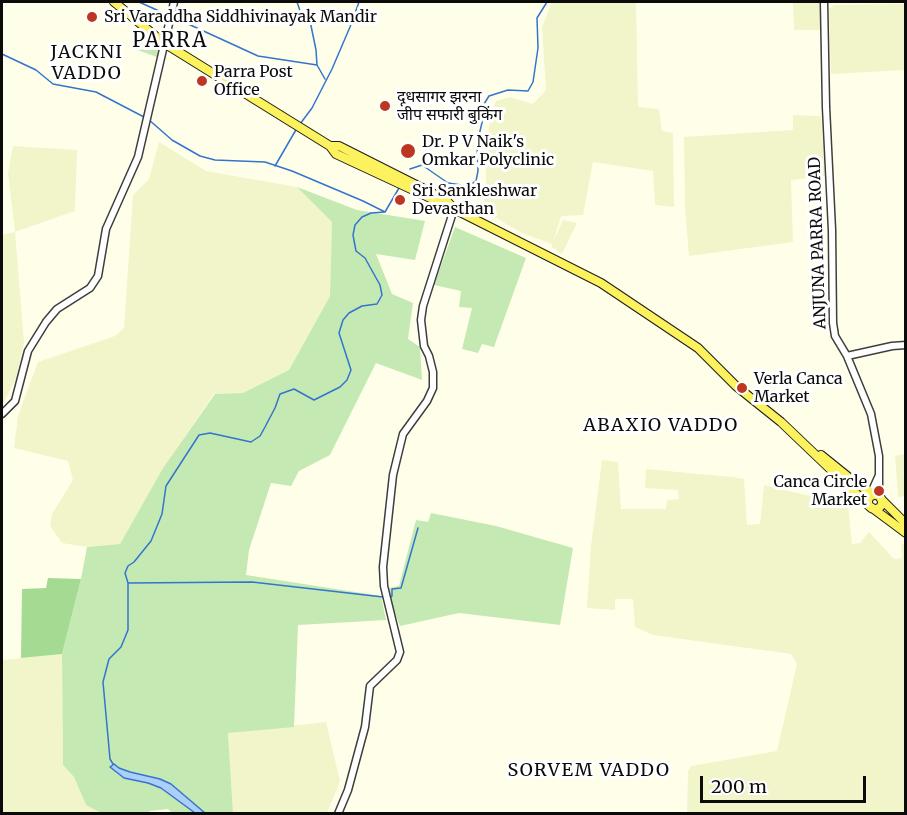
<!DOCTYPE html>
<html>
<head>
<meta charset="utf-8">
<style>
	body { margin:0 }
	#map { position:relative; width:907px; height:815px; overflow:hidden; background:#ffffe9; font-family:Merriweather,serif }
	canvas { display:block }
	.frame { position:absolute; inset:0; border:3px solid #0b0b0b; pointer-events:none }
	.scale { position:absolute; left:700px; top:776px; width:166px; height:27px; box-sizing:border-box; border:3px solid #0b0b0b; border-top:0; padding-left:8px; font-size:18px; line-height:21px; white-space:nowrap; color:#0b0b0b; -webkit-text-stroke:4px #fff; paint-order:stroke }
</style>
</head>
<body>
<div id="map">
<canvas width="907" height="815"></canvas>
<div class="frame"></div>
<div class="scale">200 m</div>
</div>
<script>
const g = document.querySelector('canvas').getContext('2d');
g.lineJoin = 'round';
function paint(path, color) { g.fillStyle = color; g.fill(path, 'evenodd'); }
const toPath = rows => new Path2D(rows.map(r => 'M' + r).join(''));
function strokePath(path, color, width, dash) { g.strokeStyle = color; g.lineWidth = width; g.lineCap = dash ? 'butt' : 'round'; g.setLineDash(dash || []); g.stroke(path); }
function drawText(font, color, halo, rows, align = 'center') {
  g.font = font + ' Merriweather,"Noto Sans Devanagari",serif'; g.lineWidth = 6; g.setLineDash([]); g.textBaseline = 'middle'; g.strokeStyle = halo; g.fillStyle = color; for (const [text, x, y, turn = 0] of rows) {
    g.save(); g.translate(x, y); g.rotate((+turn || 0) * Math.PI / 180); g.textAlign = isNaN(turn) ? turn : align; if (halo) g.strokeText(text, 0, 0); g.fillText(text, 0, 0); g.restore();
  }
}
const farmland = toPath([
	[552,2,636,2,638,107,659,109,662,131,673,133,674,207,655,205,653,171,593,162,583,215,561,216,553,242,563,220,577,223,562,254,552,247,552,244,522,233,482,210,486,188,486,149,491,114,496,101,510,97,533,104,546,90,542,27],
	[793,2,821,2,822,30,794,30],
	[905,4,905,70,831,74,829,9,834,5],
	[793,115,821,116,825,176,791,180,793,242,689,256,685,207,684,137,793,130],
	[159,142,206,171,297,187,332,222,330,296,289,370,243,393,214,394,163,468,120,544,87,547,62,543,50,526,52,514,73,480,68,461,14,448,18,416,38,362,115,336,124,328,133,195,149,179],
	[13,146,77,150,75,211,15,232,24,343,16,378,2,406,2,235,15,232,8,173],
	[905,454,905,496,898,497,895,456],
	[602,460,618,462,621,509,666,509,667,500,679,499,678,490,645,488,646,469,732,477,744,479,747,525,760,524,764,485,848,505,852,544,860,543,869,532,894,559,902,558,901,543,905,545,905,813,687,813,688,771,691,766,777,751,797,664,791,654,653,635,635,627,633,599,615,599,615,610,587,608,591,546],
	[62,654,63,765,74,777,86,805,101,813,2,814,2,660],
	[326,722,340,781,327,813,233,813,228,733]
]);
const green = toPath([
	[133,29,158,49,157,57,132,48],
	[297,187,357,210,425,221,415,260,376,254,392,294,413,303,408,339,420,347,422,380,376,363,330,455,299,471,291,486,271,483,249,550,246,575,381,596,386,620,298,625,294,727,228,733,233,813,172,813,168,809,150,811,148,813,101,813,86,805,74,777,63,765,62,654,81,579,87,547,120,544,163,468,215,394,243,393,289,370,330,296,332,222],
	[455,227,526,258,494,347,482,344,478,353,462,349,472,308,459,307,461,291,434,285],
	[431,513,496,526,573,548,560,625,459,613,400,626,392,606,389,588,399,586,416,520,428,522]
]);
const forest = toPath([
	[48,578,81,579,62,654,21,658,22,589,46,588]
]);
const water = toPath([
	[114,764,119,768,130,772,160,779,171,784,205,813,195,813,161,788,148,783,124,778,110,767,114,764]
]);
const stream = toPath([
	[139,2,168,15],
	[297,2,300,11,309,16,316,50,317,65,325,79],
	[173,17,258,56,317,65],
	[2,54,36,70,53,84,96,92,144,117],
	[148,119,172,140,200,156,215,160,265,162,292,171,363,201,385,212],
	[300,124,312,108,332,69,350,27,359,2],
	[275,166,297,128],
	[410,169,422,165,448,183,468,186,476,181,478,171,477,144,484,114,484,104,489,96,508,90,528,91,533,82,538,48,537,18,547,2],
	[385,212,399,188],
	[128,583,252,582,383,597],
	[391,597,392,596,392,589,401,588,418,528],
	[113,764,110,759,103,682,109,659,121,647,128,630,128,583,125,573,128,566,134,562,151,541,162,514,166,486,199,435,210,433,251,442,260,436,265,427,275,408,280,394,294,389,314,400,340,387,347,380,351,370,339,333,343,320,349,313,362,306,377,304,382,295,380,285,365,258,356,251,353,235,355,225,362,217,371,213,385,212]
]);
const minor = toPath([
	[824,2,826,107,832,230,833,323,835,336,847,356,871,414,879,456,879,497],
	[847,356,892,346,906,345],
	[2,414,15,401,28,351,46,322,57,309,90,288,98,276,106,229,138,157,174,2],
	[869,497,879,475],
	[338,814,348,790,365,727,370,686,397,660,400,652,384,586,383,567,393,475,403,434,427,401,433,388,433,372,429,356,424,346,421,320,423,306,454,209]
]);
const major = toPath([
	[114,2,164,43,330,146,336,154,454,209,601,283,698,348,736,386,781,422,869,506],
	[330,146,339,146,446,200,453,208],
	[821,455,857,484,876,495],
	'868 502a7 7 0 1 1 14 0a7 7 0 1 1-14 0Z',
	[881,499,906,524],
	[871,507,906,533]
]);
const markers = [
	[92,17,6,"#bd3621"],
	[202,81,6,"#bd3621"],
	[385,106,6,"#bd3621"],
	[408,151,8,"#bd3621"],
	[400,200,6,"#bd3621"],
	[742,388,6,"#bd3621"],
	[879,491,6,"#bd3621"]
];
const poiNames = [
	["Sri Varaddha Siddhivinayak Mandir",104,17],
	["Parra Post",214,72],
	["Office",214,90],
	["दूधसागर झरना",397,97],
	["जीप सफारी बुकिंग",397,115],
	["Dr. P V Naik's",422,142],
	["Omkar Polyclinic",422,160],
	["Sri Sankleshwar",412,191],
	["Devasthan",412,209],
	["Verla Canca",754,379],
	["Market",754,397],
	["Canca Circle",867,482,"right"],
	["Market",867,500,"right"]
];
const streetNames = [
	["ANJUNA PARRA ROAD",818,243,-92]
];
const neighbourhoodNames = [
	["JACKNI",87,53],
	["VADDO",87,74],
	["ABAXIO VADDO",661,426],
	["SORVEM VADDO",589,771]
];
const quarterNames = [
	["PARRA",170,41]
];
paint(farmland, '#f1f5c9');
paint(green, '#c5e9b3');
paint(forest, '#a5da92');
paint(water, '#adcef7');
strokePath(water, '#3374d0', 1.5);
strokePath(stream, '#3374d0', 1.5);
strokePath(minor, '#3e3e3e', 9);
strokePath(major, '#1c1c1c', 10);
strokePath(minor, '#fff', 6);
strokePath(major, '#fcf25d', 8);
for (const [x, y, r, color] of markers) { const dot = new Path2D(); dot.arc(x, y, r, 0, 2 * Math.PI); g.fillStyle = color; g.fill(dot); strokePath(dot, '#fff', 2); }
drawText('16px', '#0b0b0b', '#fff', poiNames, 'left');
drawText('16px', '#0b0b0b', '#fff', streetNames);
g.letterSpacing = '1.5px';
drawText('18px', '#0b0b0b', '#fff', neighbourhoodNames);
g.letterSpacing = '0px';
g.letterSpacing = '1.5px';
drawText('20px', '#0b0b0b', '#fff', quarterNames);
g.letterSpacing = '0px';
</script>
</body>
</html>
